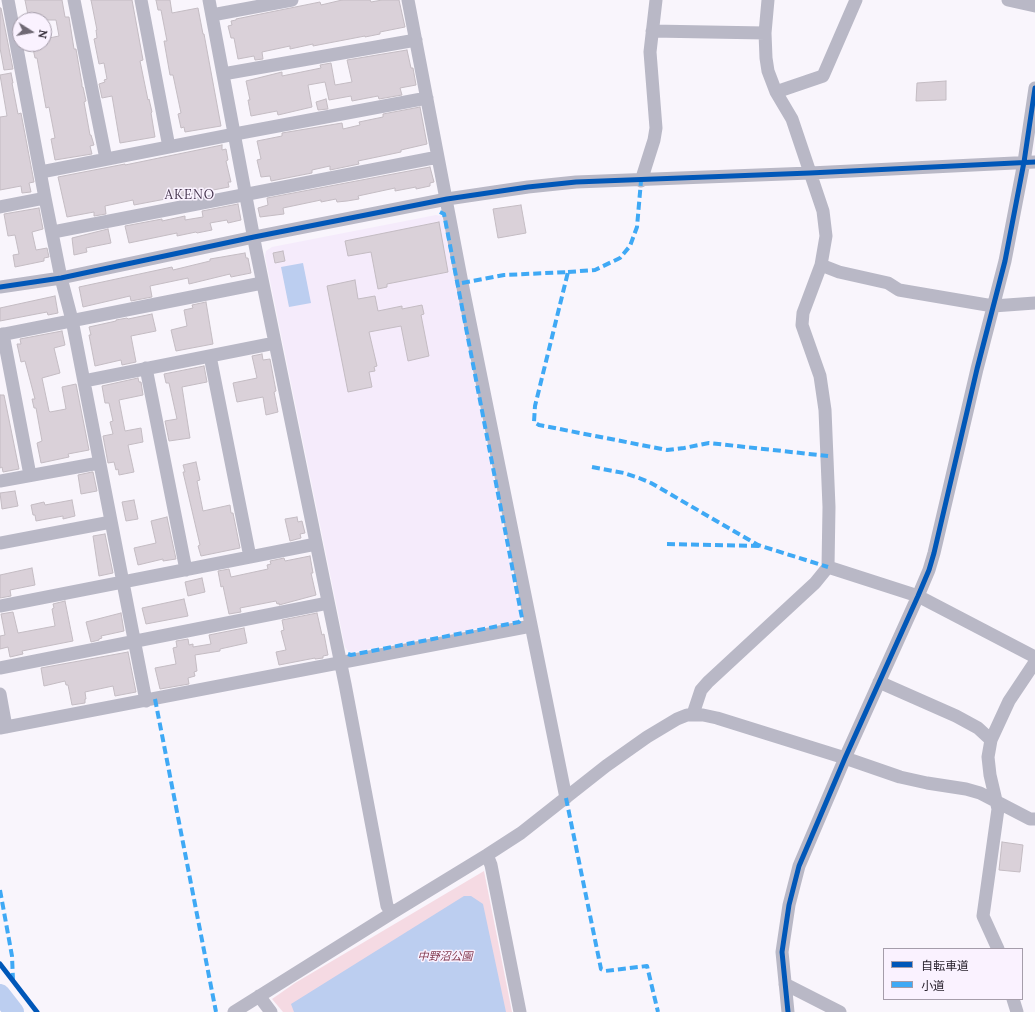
<!DOCTYPE html>
<html>
<head>
<meta charset="utf-8">
<style>
	body { margin:0 }
	#map { position:relative; width:1035px; height:1012px; overflow:hidden; background:#f9f5fc; font-family:Lora,"Noto Sans JP",serif }
	canvas { display:block }
	.legend { position:absolute; left:883px; top:948px; width:140px; height:52px; box-sizing:border-box; background:#faf2ff; border:1px solid #a59daa; margin:0; padding:5px 7px; list-style:none; font-size:12px; color:#251e2a }
	.legend li { display:flex; align-items:center; gap:8px; height:20px }
	.legend b { width:20px; border:1px solid #a59daa }
	.north { position:absolute; left:12px; top:12px; width:40px; height:40px; box-sizing:border-box; background:#faf2ff; border:1px solid #a59daa; border-radius:50%; rotate:101deg; font-size:11px; font-weight:700; line-height:16px; text-align:center; color:#251e2a }
	.north::after { content:''; display:block; margin:auto; width:14px; height:18px; background:#6f6974; clip-path:polygon(50% 0,100% 100%,50% 72%,0 100%) }
</style>
</head>
<body>
<div id="map">
<canvas width="1035" height="1012"></canvas>
<ul class="legend">
<li><b style="height:5px;background:#0057b8"></b>自転車道</li>
<li><b style="height:5px;background:#3fa9f5"></b>小道</li>
</ul>
<div class="north">N</div>
</div>
<script>
const g = document.querySelector('canvas').getContext('2d');
g.lineJoin = 'round';
function paint(path, color) { g.fillStyle = color; g.fill(path, 'evenodd'); }
const toPath = rows => new Path2D(rows.map(r => 'M' + r).join(''));
function strokePath(path, color, width, dash) { g.strokeStyle = color; g.lineWidth = width; g.lineCap = dash ? 'butt' : 'round'; g.setLineDash(dash || []); g.stroke(path); }
function drawText(font, color, halo, rows, align = 'center') {
  g.font = font + ' Lora,"Noto Sans JP",serif'; g.lineWidth = 3; g.setLineDash([]); g.textBaseline = 'middle'; g.strokeStyle = halo; g.fillStyle = color; for (const [text, x, y, turn = 0] of rows) {
    g.save(); g.translate(x, y); g.rotate((+turn || 0) * Math.PI / 180); g.textAlign = isNaN(turn) ? turn : align; if (halo) g.strokeText(text, 0, 0); g.fillText(text, 0, 0); g.restore();
  }
}
const built = toPath([
	[436,215,442,216,520,615,517,621,353,652,349,652,345,647,265,256,266,251,272,247]
]);
const green = toPath([
	[484,871,512,1012,283,1012,272,999,295,983]
]);
const water = toPath([
	[303,263,311,303,289,307,281,267],
	[464,896,471,896,483,904,506,1012,294,1012,291,1004]
]);
const river = toPath([
	[0,994,14,1012]
]);
const building = toPath([
	[25,0,62,0,65,17,69,17,74,49,76,49,82,84,82,87,83,87,86,101,84,102,90,135,91,135,94,145,90,146,92,154,55,160,51,139,55,138,49,107,46,108,37,58,35,58,32,44,44,44,44,39,59,36,56,20,29,20,25,0],
	[91,0,132,0,143,60,140,61,148,100,149,99,152,112,151,113,155,137,120,143,112,96,102,98,99,84,105,82,104,80,107,79,104,63,99,64,94,39,97,38,96,30,97,30,91,0],
	[156,0,170,0,172,13,198,8,203,34,204,34,221,126,185,132,184,127,181,128,178,114,181,113,173,75,170,75,164,41,167,41,161,10,158,10,156,0],
	[342,0,370,0,371,2,382,0,399,0,405,27,380,32,380,34,365,37,365,36,313,46,313,44,290,49,290,46,262,52,263,59,255,60,254,56,238,59,234,38,231,38,228,26,232,25,231,21,236,20,236,19,320,2,321,5,342,0],
	[0,8,1,8,13,69,4,70,0,48,0,8],
	[407,50,411,68,413,68,416,85,400,88,402,95,379,99,378,96,352,101,351,96,329,100,325,82,308,85,312,107,278,115,277,111,251,116,248,100,250,100,246,81,282,72,282,76,321,68,320,65,331,63,335,85,352,82,347,60,407,50],
	[11,73,13,83,12,83,18,114,21,113,34,182,29,183,31,192,22,193,21,186,0,190,0,117,7,116,0,75,11,73],
	[946,81,946,100,916,101,917,83,946,81],
	[326,99,328,109,318,110,316,102,326,99],
	[420,107,427,144,401,150,401,152,358,161,359,164,330,170,330,166,312,170,312,173,271,181,270,176,261,177,257,160,261,159,257,141,282,136,282,133,342,123,343,129,360,125,359,122,383,117,383,114,420,107],
	[222,145,222,150,226,149,228,160,226,161,231,182,228,182,229,187,134,205,133,200,105,206,106,214,94,216,94,212,67,217,58,177,125,164,125,165,222,145],
	[430,167,434,182,430,183,430,186,416,189,416,187,395,191,395,188,358,196,359,199,347,201,337,202,336,199,321,202,321,200,283,208,284,214,260,217,258,208,268,205,267,198,430,167],
	[238,204,241,220,228,223,227,220,210,223,212,230,197,233,196,232,177,236,177,233,129,243,125,226,162,219,162,221,185,216,185,220,203,217,202,211,238,204],
	[521,205,526,233,498,238,493,209,521,205],
	[39,208,43,229,32,232,36,250,47,248,49,257,44,258,44,261,15,267,13,255,19,254,15,235,8,236,4,214,39,208],
	[439,222,448,272,387,284,387,287,378,289,371,252,348,256,345,241,439,222],
	[108,229,111,243,86,248,87,252,74,255,72,238,108,229],
	[283,251,285,261,275,263,273,253,283,251],
	[245,253,246,258,248,258,251,273,231,277,230,274,189,284,188,278,150,286,152,297,131,301,130,296,83,307,79,287,172,267,173,270,210,261,210,259,245,253],
	[355,280,358,299,375,296,378,311,402,306,402,309,422,305,424,314,421,315,429,356,408,361,401,326,369,332,377,366,374,367,375,371,369,372,372,387,348,392,327,286,355,280],
	[55,296,58,313,48,315,47,312,0,321,0,308,55,296],
	[206,302,213,344,176,351,171,330,187,326,184,310,193,308,192,305,206,302],
	[152,314,156,331,131,336,136,362,122,365,121,360,95,366,89,335,91,335,89,327,116,321,116,320,127,318,128,319,152,314],
	[62,331,65,345,54,348,60,373,42,378,49,411,50,412,66,409,62,387,76,384,89,450,68,454,69,457,41,463,37,443,42,441,36,408,34,408,32,399,35,399,25,361,21,362,17,344,21,344,20,339,62,331],
	[262,354,263,360,270,359,276,391,274,392,278,412,266,415,263,397,237,402,233,383,257,378,252,356,262,354],
	[204,366,207,382,182,387,190,438,169,441,165,421,177,419,169,383,166,383,164,374,204,366],
	[138,378,139,382,141,382,143,395,119,400,125,431,141,428,143,442,128,445,134,472,119,475,118,469,116,470,114,462,108,463,103,436,113,434,110,422,113,421,109,403,105,403,102,386,138,378],
	[0,395,4,395,19,469,3,472,2,467,0,468,0,395],
	[196,462,200,480,197,481,203,511,230,505,231,513,233,513,240,548,201,556,198,546,200,545,183,472,185,472,183,465,196,462],
	[92,472,93,472,97,491,81,494,78,475,92,472],
	[15,491,18,506,2,509,0,493,15,491],
	[72,500,75,516,63,519,63,516,36,521,35,515,33,515,31,505,44,502,45,505,72,500],
	[134,500,138,519,126,521,122,502,134,500],
	[167,517,176,559,163,561,163,559,138,565,134,548,156,543,151,521,167,517],
	[297,517,298,522,302,521,305,533,300,534,301,538,290,541,285,519,297,517],
	[105,534,113,573,99,576,93,536,105,534],
	[310,556,313,573,311,573,316,595,279,605,279,603,277,604,276,601,240,608,241,612,229,614,223,586,221,587,218,571,229,569,231,577,268,569,267,565,271,564,270,561,284,558,285,561,310,556],
	[32,568,35,585,10,590,11,596,0,598,0,575,32,568],
	[202,578,205,592,188,596,185,582,202,578],
	[184,599,188,616,146,624,142,608,184,599],
	[65,601,73,641,22,651,23,654,10,657,8,647,0,649,0,636,5,635,1,614,13,612,18,633,55,626,52,609,54,608,53,604,65,601],
	[121,613,124,631,101,636,102,638,99,639,99,640,91,642,86,622,121,613],
	[317,613,322,635,324,634,328,655,323,656,323,658,315,659,315,658,279,665,276,652,286,650,281,631,284,630,282,620,317,613],
	[244,628,247,643,220,649,220,651,195,655,197,671,194,672,195,676,188,678,189,684,160,689,155,668,176,664,173,648,177,647,176,641,188,639,189,645,193,644,193,647,211,644,209,635,244,628],
	[128,652,136,692,115,696,113,686,85,692,86,699,85,699,85,703,72,705,68,685,66,685,65,681,44,686,41,668,128,652],
	[1002,842,1023,845,1020,872,999,870,1002,842]
]);
const minor = toPath([
	[8,0,45,198,61,278,72,320,146,701],
	[74,0,106,159],
	[141,0,169,147],
	[209,0,256,250,345,684,387,906,392,913],
	[408,0,462,283,566,798],
	[1008,0,1035,6],
	[212,15,292,0],
	[652,31,765,33],
	[223,74,416,40],
	[776,92,823,76,856,0],
	[41,172,235,134,427,98],
	[641,181,654,140,656,128,650,52,656,0],
	[0,207,45,198],
	[53,232,438,157],
	[821,265,839,272,888,283,899,290,993,306,1035,303],
	[0,287,61,278,254,237,447,199,528,187,576,182,810,173,1035,162],
	[3,334,30,475],
	[0,335,262,283],
	[210,356,250,557],
	[146,368,186,570],
	[84,381,275,343],
	[0,481,99,463],
	[0,543,111,522],
	[828,567,918,596,1035,657],
	[0,606,316,544],
	[0,668,328,603],
	[879,682,956,716,978,728,991,740,988,757,990,775,998,809,983,916,998,949],
	[0,694,6,727],
	[693,714,701,690,708,682,815,583,828,567,829,507,825,410,820,376,802,325,803,313,821,265,826,236,823,211,792,119,776,92,768,71,766,58,765,33,768,0],
	[0,728,531,626],
	[991,740,1009,701,1035,662],
	[487,855,491,865,520,1012],
	[785,984,840,1012],
	[259,996,271,1012],
	[1013,999,1017,1012],
	[234,1012,392,913,487,855,521,833,606,766,647,737,677,719,687,715,703,715,717,718,845,758,900,777,927,783,966,789,980,793,1030,819,1035,819],
	[788,1012,782,952,789,905,799,866,845,758,918,596,929,570,934,553,977,369,1005,261,1024,162,1035,88]
]);
const quiet = toPath([
	[568,272,595,270,620,258,630,246,637,227,641,181],
	[462,283,504,275,568,272,535,406,534,422,539,425,667,450,684,448,709,443,828,456],
	[592,467,624,473,639,478,651,483,758,545,828,567],
	[667,544,761,546],
	[348,654,351,655,519,622,522,618,444,214,440,212],
	[155,699,216,1012],
	[566,798,601,969,605,971,647,966,658,1012],
	[0,890,12,956,13,980]
]);
const cycleway = toPath([
	[0,287,61,278,254,237,447,199,528,187,576,182,810,173,1035,162],
	[0,964,37,1012],
	[788,1012,782,952,789,905,799,866,845,758,918,596,929,570,934,553,977,369,1005,261,1024,162,1035,88]
]);
const parkNames = [
	["中野沼公園",445,957]
];
const quarterNames = [
	["AKENO",190,195]
];
paint(built, '#f5ebfb');
paint(green, '#f5dae3');
paint(water, '#bccef0');
strokePath(river, '#bccef0', 20);
paint(building, '#dad1d9');
strokePath(building, '#c4bcc3', 1);
strokePath(minor, '#b9b8c6', 13);
strokePath(quiet, '#3fa9f5', 4, [8, 4]);
strokePath(cycleway, '#0057b8', 5);
drawText('italic 11px', '#843b51', '#faf2ff', parkNames);
g.letterSpacing = '1px';
drawText('13px', '#46364f', '#faf2ff', quarterNames);
g.letterSpacing = '0px';
</script>
</body>
</html>
